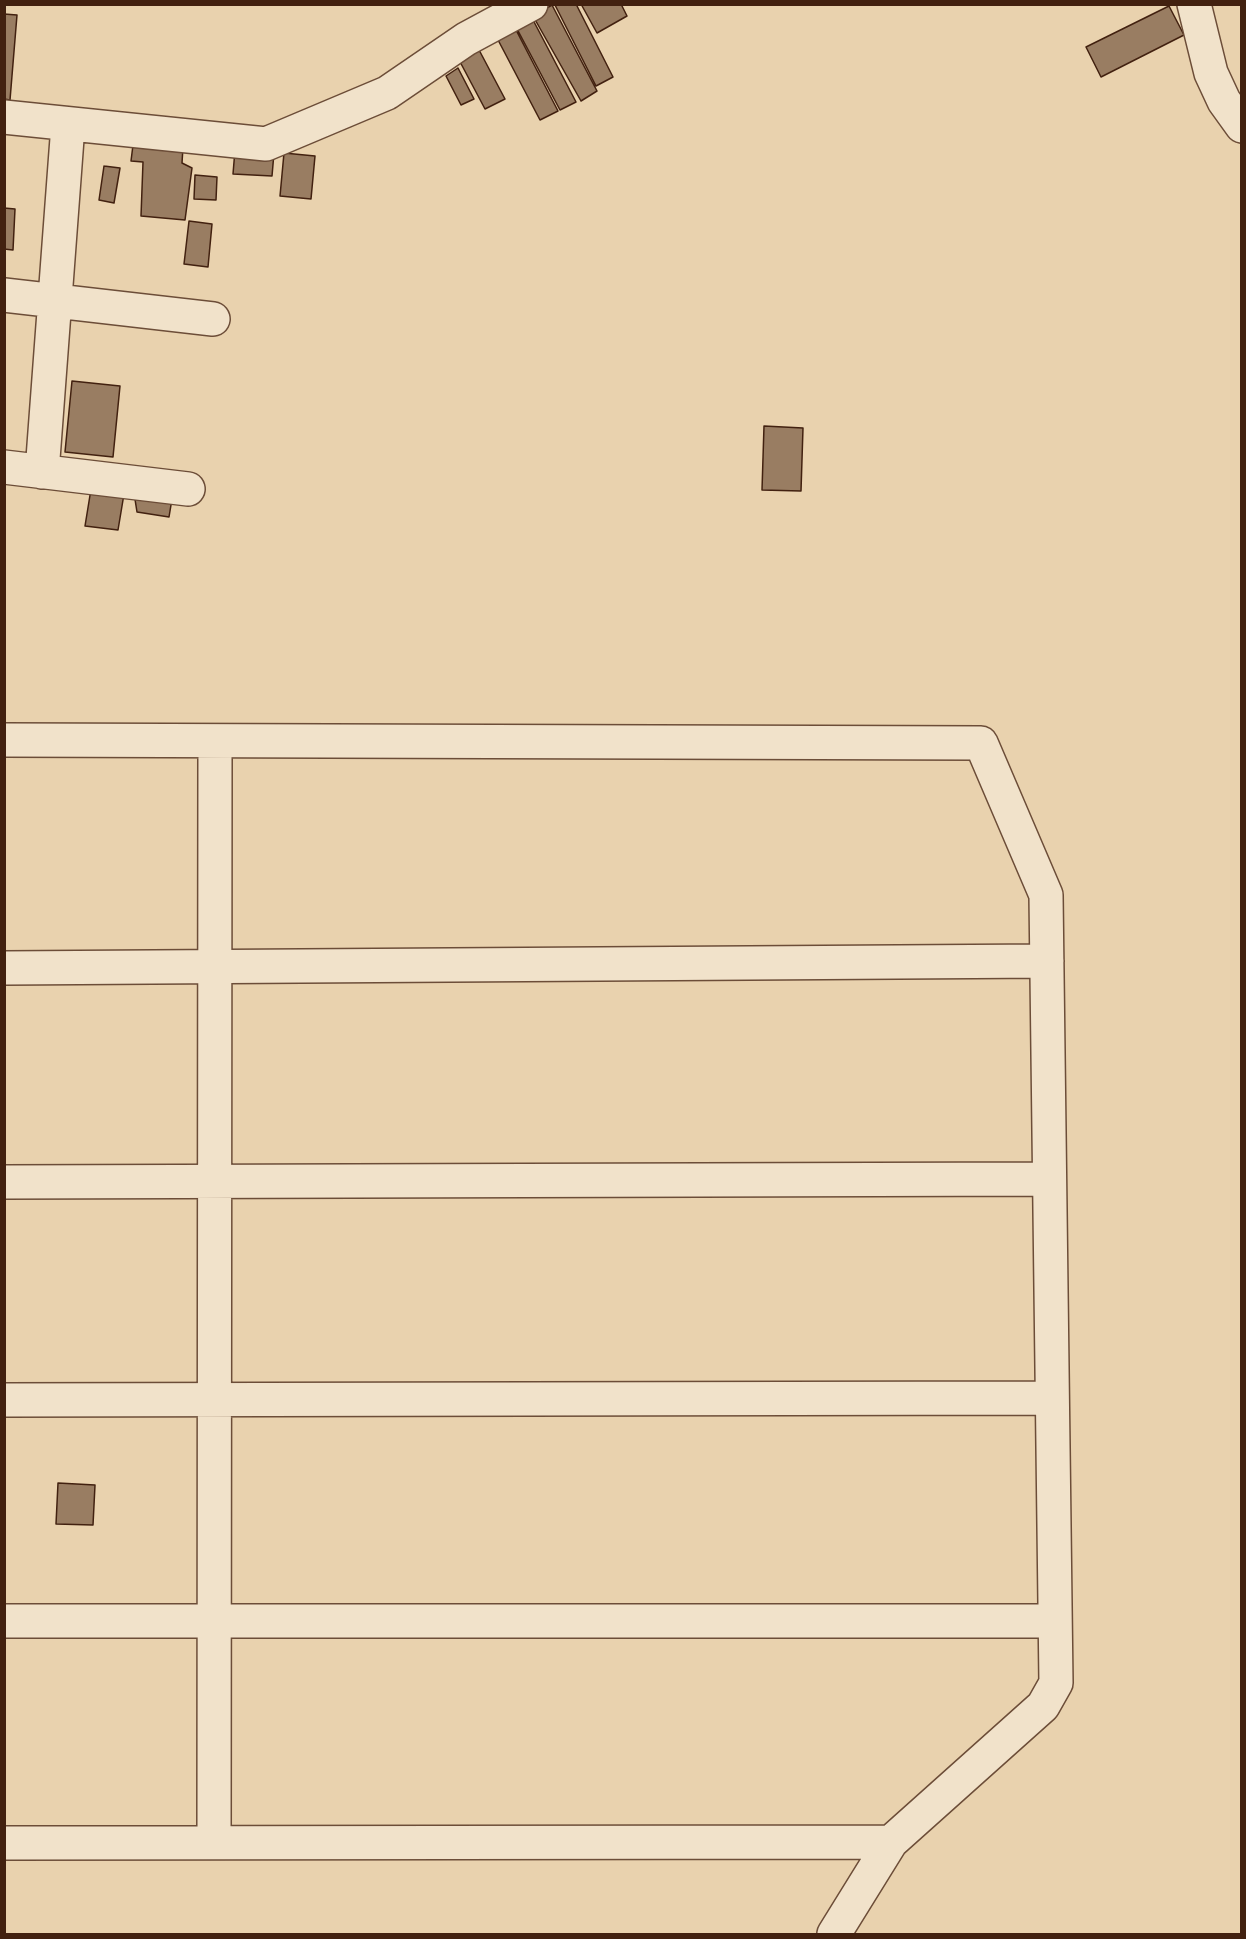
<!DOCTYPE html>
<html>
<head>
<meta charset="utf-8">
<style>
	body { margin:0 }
	#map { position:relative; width:1246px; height:1939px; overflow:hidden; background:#e9d2ae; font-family:"IM FELL DW Pica",serif }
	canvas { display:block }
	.frame { position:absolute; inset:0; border:6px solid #422110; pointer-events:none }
</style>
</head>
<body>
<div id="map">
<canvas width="1246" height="1939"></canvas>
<div class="frame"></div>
</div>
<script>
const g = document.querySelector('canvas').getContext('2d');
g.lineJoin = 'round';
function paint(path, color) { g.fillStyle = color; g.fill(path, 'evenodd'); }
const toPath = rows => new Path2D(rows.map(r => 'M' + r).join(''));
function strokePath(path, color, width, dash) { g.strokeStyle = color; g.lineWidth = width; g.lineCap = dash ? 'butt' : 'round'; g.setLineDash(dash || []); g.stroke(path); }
const building = toPath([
	[576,4,613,77,596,86,555,5,576,4],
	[581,4,621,4,627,16,597,33,581,4],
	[552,5,597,91,581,101,533,16,552,5],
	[1169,6,1184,35,1101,77,1086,47,1169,6],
	[4,14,17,15,10,100,4,99,4,14],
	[532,18,576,102,560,110,516,27,532,18],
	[515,28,558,111,540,120,497,38,515,28],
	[478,48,505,99,485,109,458,58,478,48],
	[458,68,474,99,461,105,446,76,458,68],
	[134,137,183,147,182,163,192,168,185,220,141,216,143,162,131,161,134,137],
	[235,150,274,153,272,176,233,174,235,150],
	[284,153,315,156,311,199,280,196,284,153],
	[104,166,120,168,114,203,99,200,104,166],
	[195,175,217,177,216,200,194,199,195,175],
	[4,208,15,209,13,250,4,249,4,208],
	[189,221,212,224,208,267,184,264,189,221],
	[72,381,120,386,113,457,65,452,72,381],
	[764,426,803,428,801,491,762,490,764,426],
	[92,483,125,488,118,530,85,526,92,483],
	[134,493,172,499,169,517,137,512,134,493],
	[58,1483,95,1485,93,1525,56,1524,58,1483]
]);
const minor = toPath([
	[1194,4,1211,73,1224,101,1242,126],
	[4,117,266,144,387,93,466,39,531,4],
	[4,295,213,319],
	[4,467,188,489],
	[42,472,68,125],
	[4,740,981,743,1046,895,1056,1683,1043,1706,891,1842,834,1934],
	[4,968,1047,961],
	[4,1182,1048,1179],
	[4,1400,1050,1398],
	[4,1621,1055,1621],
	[4,1843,891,1842],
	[214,1843,215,741]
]);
paint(building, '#997d62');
strokePath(building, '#422110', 1.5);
strokePath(minor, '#6c4d38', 36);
strokePath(minor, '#f1e2ca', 33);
</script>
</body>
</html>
